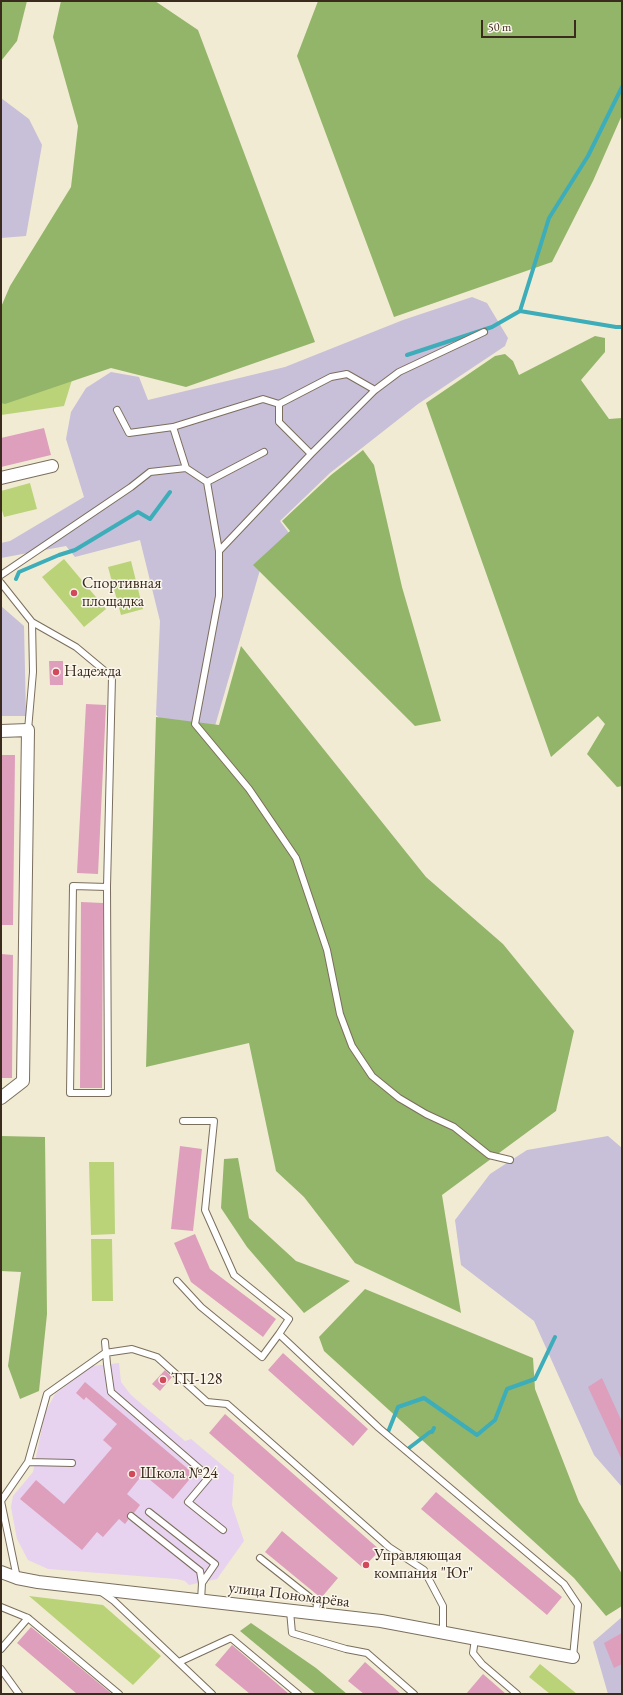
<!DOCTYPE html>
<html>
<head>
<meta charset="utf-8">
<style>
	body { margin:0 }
	#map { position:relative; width:623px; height:1695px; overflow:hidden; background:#f1ebd3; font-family:"EB Garamond",serif }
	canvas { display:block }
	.frame { position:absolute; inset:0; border:2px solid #3b2a1e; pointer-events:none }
	.scale { position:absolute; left:481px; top:20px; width:95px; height:18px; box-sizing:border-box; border:2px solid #3b2a1e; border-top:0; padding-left:5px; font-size:12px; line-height:14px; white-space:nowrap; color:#3b2a1e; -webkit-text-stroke:3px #fbf7ec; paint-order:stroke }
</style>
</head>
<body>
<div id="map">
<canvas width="623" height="1695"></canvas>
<div class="frame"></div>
<div class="scale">50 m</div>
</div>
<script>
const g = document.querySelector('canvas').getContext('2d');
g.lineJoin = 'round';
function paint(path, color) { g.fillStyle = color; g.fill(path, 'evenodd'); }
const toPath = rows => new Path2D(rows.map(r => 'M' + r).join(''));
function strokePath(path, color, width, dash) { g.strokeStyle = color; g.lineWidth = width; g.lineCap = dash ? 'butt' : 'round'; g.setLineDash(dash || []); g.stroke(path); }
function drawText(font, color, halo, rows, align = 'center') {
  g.font = font + ' "EB Garamond",serif'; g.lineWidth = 3; g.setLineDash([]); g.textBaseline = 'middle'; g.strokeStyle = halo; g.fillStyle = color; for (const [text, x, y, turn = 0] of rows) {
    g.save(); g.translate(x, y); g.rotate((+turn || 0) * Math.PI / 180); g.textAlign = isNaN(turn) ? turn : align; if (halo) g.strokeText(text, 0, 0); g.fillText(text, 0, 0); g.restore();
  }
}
const built = toPath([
	[119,1363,121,1382,131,1395,185,1441,191,1439,234,1475,232,1505,244,1541,217,1579,189,1585,185,1581,177,1579,48,1569,28,1560,17,1539,11,1507,13,1496,33,1472,45,1413,55,1394,92,1366]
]);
const industrial = toPath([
	[1,98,29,119,42,145,26,236,1,238],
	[472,297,487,303,508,338,505,346,418,404,330,473,280,521,295,541,260,570,215,726,162,720,156,715,160,621,140,540,75,557,66,546,1,558,1,543,10,541,84,497,66,439,71,412,86,388,111,372,139,377,148,400,285,367,403,320],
	[1,606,24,626,26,716,1,716],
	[608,1136,622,1148,622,1487,594,1455,534,1321,461,1265,455,1220,490,1174,527,1150],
	[622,1617,622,1694,608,1694,593,1642]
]);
const green = toPath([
	[1,322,72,380,64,406,1,415],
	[30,483,37,509,4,517,1,507,1,491],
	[64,559,106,609,84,627,42,577],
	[131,561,143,609,121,615,108,567],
	[89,1162,114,1162,115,1234,91,1235],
	[91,1239,112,1239,113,1301,92,1301],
	[29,1596,103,1605,161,1656,133,1685],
	[540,1664,577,1694,550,1694,529,1677]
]);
const forest = toPath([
	[1,1,27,1,17,41,1,61],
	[61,1,155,1,198,30,315,342,186,387,111,368,5,404,1,403,1,307,10,286,71,187,78,126,53,37],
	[318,1,622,1,622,115,593,181,552,262,394,317,297,56],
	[595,336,605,338,605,352,581,380,609,419,622,418,622,786,617,787,587,754,605,724,598,716,551,757,426,403,495,356,505,354,513,361,519,375],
	[363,450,374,465,402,587,441,721,415,726,253,565,290,531,282,521,331,475],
	[241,646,426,877,503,944,574,1031,556,1111,442,1195,461,1313,355,1263,304,1197,276,1171,249,1043,146,1067,156,717,219,725],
	[1,1136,45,1137,47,1314,39,1391,20,1399,8,1366,21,1272,1,1271],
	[238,1158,249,1218,296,1261,350,1281,304,1313,247,1247,221,1208,224,1159],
	[365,1289,533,1358,535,1389,579,1502,622,1574,622,1606,606,1616,574,1578,324,1351,319,1337],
	[251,1623,316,1668,347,1694,316,1694,240,1631]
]);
const stream = toPath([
	[520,311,616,327,622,327],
	[407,355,492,327,520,311,549,218,588,156,622,87],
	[16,579,19,572,59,555,75,550,138,512,150,519,170,492],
	[388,1432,398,1407,424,1398,477,1435,495,1420,507,1389,535,1379,555,1337],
	[409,1448,430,1432,432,1432,434,1428]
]);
const building = toPath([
	[44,428,51,455,1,467,1,438],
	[49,661,63,661,63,685,50,685],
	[86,704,106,705,98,874,77,873],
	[1,755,15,755,13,925,1,925],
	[81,902,103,903,102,1088,80,1088],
	[1,954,13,955,12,1078,1,1078],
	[180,1146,202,1149,193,1231,171,1229],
	[195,1234,210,1269,276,1319,263,1337,191,1282,174,1243],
	[283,1353,368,1429,353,1446,268,1370],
	[165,1370,172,1377,160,1391,152,1384],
	[602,1378,622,1422,622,1460,588,1387],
	[85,1382,194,1474,173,1499,143,1474,127,1494,140,1505,134,1513,131,1512,128,1513,127,1516,128,1520,125,1524,119,1519,103,1537,97,1532,82,1550,20,1499,36,1480,64,1504,112,1448,103,1440,117,1424,86,1397,84,1400,76,1393],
	[225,1414,380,1550,363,1568,209,1433],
	[436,1492,562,1597,547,1615,421,1509],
	[282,1531,338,1578,321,1598,265,1552],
	[31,1627,83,1670,112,1694,77,1694,17,1643],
	[622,1633,622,1664,614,1668,604,1643],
	[232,1645,267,1675,289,1694,250,1694,215,1665],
	[365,1662,391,1685,401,1694,364,1694,348,1681],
	[483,1674,506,1694,466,1694]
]);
const lane = toPath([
	[279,404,279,422,311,454,219,551,219,596,195,724,249,789,296,858,327,950,340,1014,352,1046,372,1076,399,1098,426,1114,454,1127,489,1155,510,1160],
	[117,410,129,433,173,427,263,399,279,404,331,377,347,374,375,390],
	[311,454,375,390,399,372,484,332],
	[186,468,207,482,264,452],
	[207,482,219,551],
	[1,575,131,487,150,472,186,468,173,427],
	[1,583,32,622],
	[28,730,33,672,32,622,76,647,112,677,107,887,108,1093,70,1093,73,886,107,887],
	[183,1121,214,1121,205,1210,234,1275,289,1319,279,1334,379,1428,564,1584,578,1605,573,1657],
	[177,1281,201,1307,262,1357,279,1334],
	[105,1342,107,1364,111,1392,209,1477,188,1502,223,1530],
	[28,1462,72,1463],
	[149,1512,215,1564,202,1583],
	[131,1516,200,1571,202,1583,201,1601],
	[260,1558,317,1603,316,1614],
	[17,1578,1,1501,28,1462,47,1394,105,1353,132,1349,157,1357,207,1402,227,1404,389,1547,424,1570,443,1606,443,1633],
	[100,1591,114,1601,212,1694],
	[1,1607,28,1618],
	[290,1611,292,1633,346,1649,367,1653,414,1694],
	[475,1639,473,1653,482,1664,517,1694],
	[1,1649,28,1618,119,1694],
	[179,1662,231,1638,298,1694],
	[1,1669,19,1694]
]);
const street = toPath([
	[1,478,52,466],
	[1,731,28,730,23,1081,1,1098],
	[1,1572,17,1578,38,1582,381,1621,573,1657]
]);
const markers = [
	[74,593,4,"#d1495b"],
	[56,672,4,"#d1495b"],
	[163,1380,4,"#d1495b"],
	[132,1474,4,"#d1495b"],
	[366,1565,4,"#d1495b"]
];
const poiNames = [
	["Спортивная",82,584],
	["площадка",82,602],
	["Надежда",64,672],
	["ТП-128",171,1380],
	["Школа №24",140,1474],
	["Управляющая",374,1556],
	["компания \"Юг\"",374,1574]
];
const streetNames = [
	["улица Пономарёва",289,1595,7]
];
paint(built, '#e7d2ef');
paint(industrial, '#c8bfd8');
paint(green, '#bad379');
paint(forest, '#93b569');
strokePath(stream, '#3dadba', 4);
paint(building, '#de9fbc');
strokePath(lane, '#7b6e5d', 8);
strokePath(street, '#7b6e5d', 14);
strokePath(lane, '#fff', 6);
strokePath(street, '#fff', 12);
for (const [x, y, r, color] of markers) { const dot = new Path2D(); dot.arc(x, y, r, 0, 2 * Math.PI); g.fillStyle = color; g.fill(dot); strokePath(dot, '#fbf7ec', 1.5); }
drawText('16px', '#3b2a1e', '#fbf7ec', poiNames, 'left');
drawText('16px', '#3b2a1e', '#fbf7ec', streetNames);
</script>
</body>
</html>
